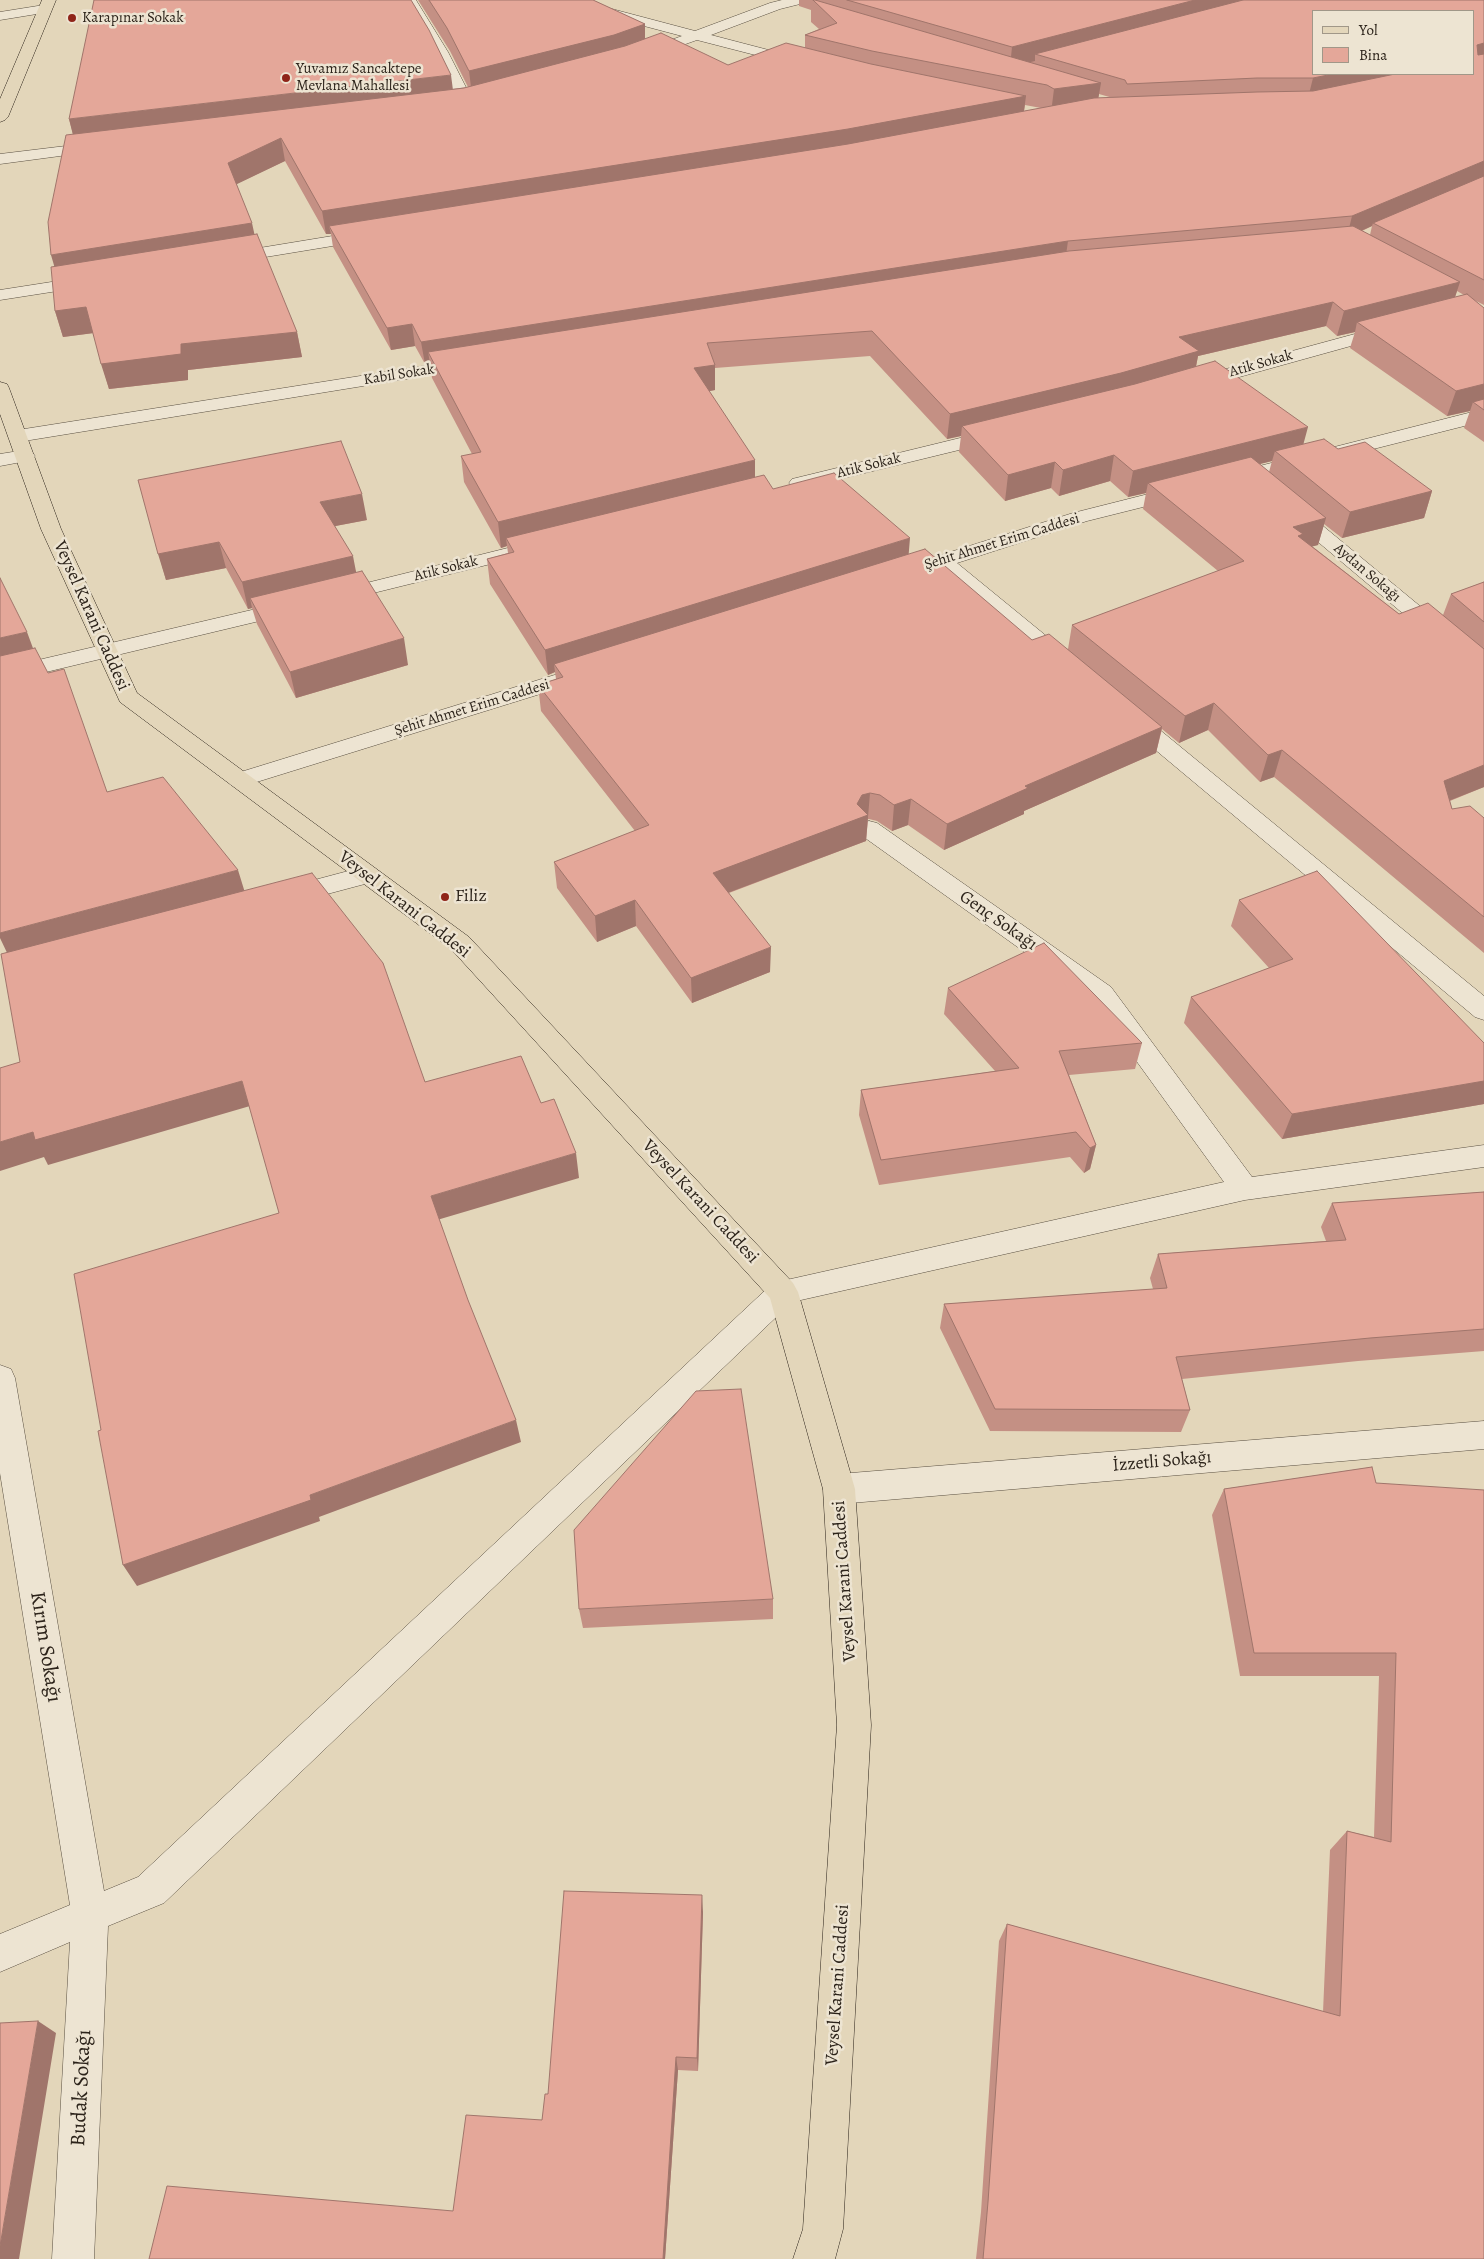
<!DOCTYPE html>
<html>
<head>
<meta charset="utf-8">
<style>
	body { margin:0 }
	#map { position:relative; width:1484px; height:2259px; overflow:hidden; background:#e3d6ba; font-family:Alegreya,serif }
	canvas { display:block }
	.legend { position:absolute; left:1312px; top:10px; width:162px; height:65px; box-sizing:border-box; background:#ede4d2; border:1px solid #a09788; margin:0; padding:6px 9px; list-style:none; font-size:15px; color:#2c231a }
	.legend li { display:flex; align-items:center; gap:10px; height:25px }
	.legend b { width:25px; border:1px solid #a09788 }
</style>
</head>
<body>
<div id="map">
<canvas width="1484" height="2259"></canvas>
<ul class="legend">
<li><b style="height:6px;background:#e3d6ba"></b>Yol</li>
<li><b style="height:14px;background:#e4a799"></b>Bina</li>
</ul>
</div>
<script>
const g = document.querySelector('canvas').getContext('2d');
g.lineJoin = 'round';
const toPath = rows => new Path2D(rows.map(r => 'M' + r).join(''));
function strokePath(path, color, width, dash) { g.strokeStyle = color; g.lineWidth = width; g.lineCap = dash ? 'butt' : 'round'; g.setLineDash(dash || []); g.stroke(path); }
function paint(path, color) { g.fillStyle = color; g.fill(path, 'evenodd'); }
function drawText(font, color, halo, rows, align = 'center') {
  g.font = font + ' Alegreya,serif'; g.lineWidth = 5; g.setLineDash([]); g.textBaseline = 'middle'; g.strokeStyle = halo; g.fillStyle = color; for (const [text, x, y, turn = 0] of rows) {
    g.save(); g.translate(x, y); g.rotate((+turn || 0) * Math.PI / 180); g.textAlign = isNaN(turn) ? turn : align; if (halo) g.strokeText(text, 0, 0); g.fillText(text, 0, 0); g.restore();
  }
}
const minor = toPath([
	[402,0,416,0,448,52,474,103,471,106,466,108,461,106,458,103,434,52,402,0],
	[555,0,578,0,695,31,770,3,782,0,806,0,804,3,780,9,711,35,803,59,805,62,798,66,697,40,643,59,636,55,638,52,682,36,557,3,555,0],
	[44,5,51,9,49,12,0,20,0,12,44,5],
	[99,142,105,144,107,147,105,150,0,164,0,154,99,142],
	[369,230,375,231,377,235,375,239,229,263,223,262,221,258,223,254,229,253,369,230],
	[90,276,96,277,99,281,96,285,0,300,0,290,90,276],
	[1388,325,1394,326,1397,330,1394,334,1196,389,1189,387,1187,383,1189,379,1388,325],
	[468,359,474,360,477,364,474,368,18,442,11,440,8,436,11,432,18,430,468,359],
	[1484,409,1484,421,1231,485,1224,483,1221,479,1224,475,1484,409],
	[997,429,1004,431,1007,435,1004,439,799,489,792,487,789,483,792,479,997,429],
	[25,450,32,452,35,456,32,460,0,466,0,454,25,450],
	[1180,486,1187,488,1190,492,1187,496,1087,521,957,563,1072,657,1075,662,1072,667,1064,669,1056,667,939,569,904,579,897,577,894,573,897,569,1073,513,1180,486],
	[1293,505,1300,507,1484,659,1484,677,1476,675,1286,515,1283,511,1286,507,1293,505],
	[524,544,531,546,534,550,531,554,337,602,330,600,326,596,330,592,524,544],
	[290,601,297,602,301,607,297,612,0,683,0,669,290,601],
	[574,669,582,671,585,676,582,681,247,785,239,788,231,785,227,780,231,775,574,669],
	[1130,710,1138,712,1484,996,1484,1020,1475,1017,1122,722,1119,717,1122,712,1130,710],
	[869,821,877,823,1111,987,1252,1177,1484,1145,1484,1167,1245,1200,792,1302,164,1903,108,1926,94,2259,52,2259,70,1942,0,1972,0,1934,70,1905,0,1473,0,1365,11,1369,15,1378,104,1891,138,1877,773,1283,1224,1182,1093,1001,861,835,857,829,861,823,869,821],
	[367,866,376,869,379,875,376,881,286,905,277,902,274,896,277,890,367,866],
	[1484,1421,1484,1449,839,1504,828,1499,823,1489,828,1479,839,1474,1484,1421]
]);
const major = toPath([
	[42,0,56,0,8,117,5,120,0,122,0,99,42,0],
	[0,382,7,384,9,388,61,529,137,693,469,937,793,1283,798,1292,855,1489,871,1725,843,2229,835,2259,793,2259,803,2229,837,1725,823,1489,770,1298,451,949,120,702,41,529,0,414,0,382]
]);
const wall = toPath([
	[418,0,593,0,645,24,645,39,728,65,805,48,805,35,819,29,811,22,811,10,799,6,799,0,1484,0,1484,305,1474,300,1484,308,1484,442,1464,428,1470,411,1447,416,1350,348,1355,332,1337,336,1326,326,1198,356,1196,367,1304,444,1338,449,1432,491,1424,518,1342,538,1324,524,1318,545,1312,546,1399,614,1443,615,1451,594,1484,582,1484,787,1450,801,1452,809,1484,818,1484,953,1274,777,1260,782,1208,730,1179,743,1162,729,1156,753,1024,811,1024,814,944,850,908,825,892,831,877,821,869,819,868,819,866,841,729,893,770,972,692,1003,636,926,597,942,557,888,554,862,635,831,541,711,538,685,556,679,555,672,548,675,490,584,487,559,508,553,507,546,501,548,464,482,461,456,472,454,432,378,430,363,425,364,415,346,391,350,333,247,331,234,326,234,285,161,236,184,254,234,297,332,302,357,188,370,188,380,109,389,93,333,63,337,55,311,54,267,73,134,69,119,453,89,468,87,450,51],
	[1473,11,1473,74,1313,74],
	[1099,94,1113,98,1098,98],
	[1025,105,1041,108,1024,111],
	[1372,226,1370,235,1362,231],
	[1457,291,1464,295,1455,297],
	[870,356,947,439,961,436,959,452,1005,501,1051,488,1059,496,1110,481,1128,497,1146,493,1143,509,1218,571,1072,625,1068,649,1032,640,909,554,773,489,755,478,709,391,715,390,715,368],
	[1272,461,1269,472,1259,464],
	[138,480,367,520,335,526,356,572,408,665,296,698,257,624,252,608,248,609,226,568,166,580],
	[1239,900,1484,1043,1484,1104,1282,1139,1184,1023,1191,997,1269,968,1231,926],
	[948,988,1142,1043,1135,1069,1069,1075,1096,1145,1090,1169,1084,1173,1070,1157,879,1185,859,1115,861,1090,995,1071,944,1014],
	[1484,1192,1484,1351,1358,1361,1182,1379,1190,1410,1181,1432,990,1431,940,1328,944,1304,1153,1289,1150,1278,1158,1254,1326,1241,1321,1227,1332,1203],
	[1372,1467,1484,2259,976,2259,981,2212,999,1941,1007,1924,1323,2012,1330,1850,1347,1831,1374,1837,1379,1676,1240,1676,1212,1515,1224,1489],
	[773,1599,773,1619,583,1628,579,1609],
	[703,1912,698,2071,678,2070,665,2259,149,2259,453,2211,542,2120,548,2094]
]);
const shadedWall = toPath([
	[1195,0,1267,0,1035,54,1035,61,1010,67,1012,47],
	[645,24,645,47,472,95,469,71],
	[1484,43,1484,62,1473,65,1477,45],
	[1333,74,1426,74,1308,98,1313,78],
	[451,75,454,98,75,143,69,119],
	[1101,83,1097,106,1051,113,1054,89],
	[1026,96,1023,118,329,226,331,234,326,234,322,211],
	[281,138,285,161,233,186,228,163],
	[1484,161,1484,179,1373,223,1372,226,1347,237,1352,216],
	[252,223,257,246,58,279,51,255],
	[1068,241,1065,262,428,352,430,363,425,364,421,342],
	[1460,282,1452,306,1357,322,1355,332,1337,336,1344,311],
	[1333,302,1326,326,1198,356,1194,376,962,426,961,436,947,439,950,414,1179,337],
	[86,307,94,333,63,337,55,311],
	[412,324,415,346,391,350,387,328],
	[297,332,302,357,188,370,188,380,109,389,101,364,181,344],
	[715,365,715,390,694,394,694,368],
	[1484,384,1484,408,1473,402,1470,411,1447,416,1456,391],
	[1308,427,1301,453,1275,451,1272,461,1157,490,1148,483,1146,493,1128,497,1133,471],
	[1114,455,1110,481,1059,496,1063,470],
	[755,460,755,486,506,538,507,546,501,548,498,522],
	[1055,462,1051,488,1005,501,1008,475],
	[1432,491,1424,518,1342,538,1350,512],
	[362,494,367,520,325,528,320,502],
	[1326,518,1318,545,1299,550,1293,527],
	[910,538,908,562,554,664,555,672,548,675,545,650],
	[219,542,226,568,166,580,158,554],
	[353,556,358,582,250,598,252,608,248,609,242,582],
	[27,632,37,659,0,667,0,638],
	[404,638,408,665,296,698,290,672],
	[1214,703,1208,730,1179,743,1185,716],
	[1162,727,1156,753,1024,811,1024,814,944,850,947,824,1025,786],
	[1282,750,1274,777,1260,782,1268,755],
	[1484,765,1484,787,1433,807,1444,781],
	[870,793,866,841,714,898,713,873,857,804,862,795],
	[911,799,908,825,892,831,894,805],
	[238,870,246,896,10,959,0,938,0,933],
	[635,900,636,926,597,942,595,916],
	[771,947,770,972,692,1003,691,978],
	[242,1081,250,1106,48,1165,44,1157,0,1171,0,1142,33,1132],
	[1484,1081,1484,1104,1282,1139,1292,1114],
	[1096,1145,1090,1169,1084,1173,1090,1148],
	[576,1153,579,1178,437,1220,431,1196],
	[516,1420,521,1442,319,1517,320,1521,137,1586,123,1565,310,1495],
	[702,1895,703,1912,698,2071,697,2058],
	[38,2021,56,2033,19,2259,0,2259,0,2246],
	[676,2057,678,2070,665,2259,663,2259]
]);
const building = toPath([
	[94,0,411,0,429,30,451,75,69,119,94,0],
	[429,0,593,0,645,24,614,35,469,71,447,28,429,0],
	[813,0,815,0,1101,83,1054,89,1047,85,872,51,805,35,837,23,813,0],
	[847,0,1195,0,1012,47,847,0],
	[1243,0,1484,0,1484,43,1477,45,1478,55,1484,54,1484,161,1352,216,1068,241,421,342,412,324,387,328,329,226,848,144,1094,98,1257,92,1313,91,1395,74,1473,74,1473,11,1313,11,1313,74,1333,74,1313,78,1257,78,1127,84,1125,80,1035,54,1243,0],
	[661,33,728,65,786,43,871,64,1026,96,848,129,322,211,281,138,228,163,252,223,51,255,48,222,66,135,464,88,625,46,661,33],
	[1484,176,1484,280,1373,223,1484,176],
	[1353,226,1460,282,1344,311,1333,302,1179,337,1199,351,1121,373,950,414,872,331,707,343,715,365,694,368,755,460,498,522,461,456,481,452,428,352,1069,251,1353,226],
	[257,234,297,332,181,344,181,354,101,364,86,307,55,311,51,267,257,234],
	[1467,294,1484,308,1484,384,1456,391,1357,322,1467,294],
	[1215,361,1308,427,1133,471,1114,455,1063,470,1055,462,1008,475,962,426,1135,384,1215,361],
	[1484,399,1484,410,1473,402,1484,399],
	[1324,439,1338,449,1365,442,1432,491,1350,512,1275,451,1324,439],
	[341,441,362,494,320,502,353,556,242,582,219,542,158,554,138,480,341,441],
	[1251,457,1326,518,1293,527,1303,534,1298,536,1399,614,1428,603,1484,649,1484,765,1444,781,1452,809,1470,806,1484,818,1484,917,1282,750,1268,755,1214,703,1185,716,1072,625,1244,561,1148,483,1251,457],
	[834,473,910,538,545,650,487,559,514,552,506,538,764,475,773,489,834,473],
	[925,549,1032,640,1049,634,1162,727,1025,786,1028,788,947,824,911,799,894,805,880,795,870,793,862,795,857,804,868,815,713,873,771,947,691,978,635,900,595,916,554,862,649,825,538,685,563,677,554,664,925,549],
	[362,571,404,638,290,672,250,598,362,571],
	[0,578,27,632,0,638,0,578],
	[1484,582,1484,622,1451,594,1484,582],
	[35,648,48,673,64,669,107,792,163,777,238,870,0,933,0,656,35,648],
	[1317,871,1484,1043,1484,1081,1292,1114,1191,997,1293,959,1239,900,1317,871],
	[312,873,383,963,425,1082,521,1056,541,1103,554,1099,576,1153,431,1196,468,1300,516,1420,310,1495,311,1500,123,1565,98,1431,101,1430,74,1274,279,1213,242,1081,35,1140,33,1132,0,1142,0,1068,20,1062,1,954,312,873],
	[1044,943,1142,1043,1059,1051,1096,1145,1090,1148,1076,1132,881,1160,861,1090,1019,1068,948,988,1044,943],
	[1484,1192,1484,1329,1370,1338,1176,1357,1190,1410,995,1409,944,1304,1167,1288,1158,1254,1346,1240,1332,1203,1484,1192],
	[741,1389,773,1599,579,1609,574,1530,696,1391,741,1389],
	[1372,1467,1376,1483,1484,1490,1484,2259,983,2259,988,2202,1007,1924,1340,2016,1347,1831,1391,1842,1396,1653,1254,1653,1224,1489,1372,1467],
	[564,1891,702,1895,697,2058,676,2057,663,2259,149,2259,167,2186,453,2211,466,2115,542,2120,545,2094,548,2094,564,1891],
	[38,2021,0,2246,0,2023,38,2021]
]);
const markers = [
	[72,18,5,"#8f2418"],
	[286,78,5,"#8f2418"],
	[445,897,5,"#8f2418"]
];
const farPoinames = [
	["Karapınar Sokak",82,18],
	["Yuvamız Sancaktepe",296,69],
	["Mevlana Mahallesi",296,86]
];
const farStreetnames = [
	["Atik Sokak",1261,364,-16],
	["Kabil Sokak",399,375,-9],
	["Atik Sokak",869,466,-14],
	["Şehit Ahmet Erim Caddesi",1002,542,-17],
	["Atik Sokak",446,569,-14],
	["Aydan Sokağı",1367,573,40],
	["Şehit Ahmet Erim Caddesi",472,708,-17]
];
const streetNames = [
	["Veysel Karani Caddesi",91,616,66],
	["Veysel Karani Caddesi",404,905,38],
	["Genç Sokağı",998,921,35],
	["Veysel Karani Caddesi",700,1202,47],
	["İzzetli Sokağı",1162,1462,-5],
	["Veysel Karani Caddesi",845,1581,-94],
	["Veysel Karani Caddesi",838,1985,-86]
];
const poiNames = [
	["Filiz",455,897]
];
const nearStreetnames = [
	["Kırım Sokağı",45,1647,81],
	["Budak Sokağı",82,2088,-87]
];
strokePath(minor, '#5a5042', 1);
strokePath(major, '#2c231a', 1);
paint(minor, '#ede4d2');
paint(major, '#e3d6ba');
paint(wall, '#c49084');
paint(shadedWall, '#a0756b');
paint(building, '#e4a799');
strokePath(building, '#a0756b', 1);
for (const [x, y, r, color] of markers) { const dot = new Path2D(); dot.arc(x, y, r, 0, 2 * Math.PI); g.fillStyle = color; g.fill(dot); strokePath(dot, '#ede4d2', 2); }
drawText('15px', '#2c231a', '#ede4d2', farPoinames, 'left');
drawText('15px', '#2c231a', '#ede4d2', farStreetnames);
drawText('18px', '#2c231a', '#ede4d2', streetNames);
drawText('18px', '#2c231a', '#ede4d2', poiNames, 'left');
drawText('21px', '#2c231a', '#ede4d2', nearStreetnames);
</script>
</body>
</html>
